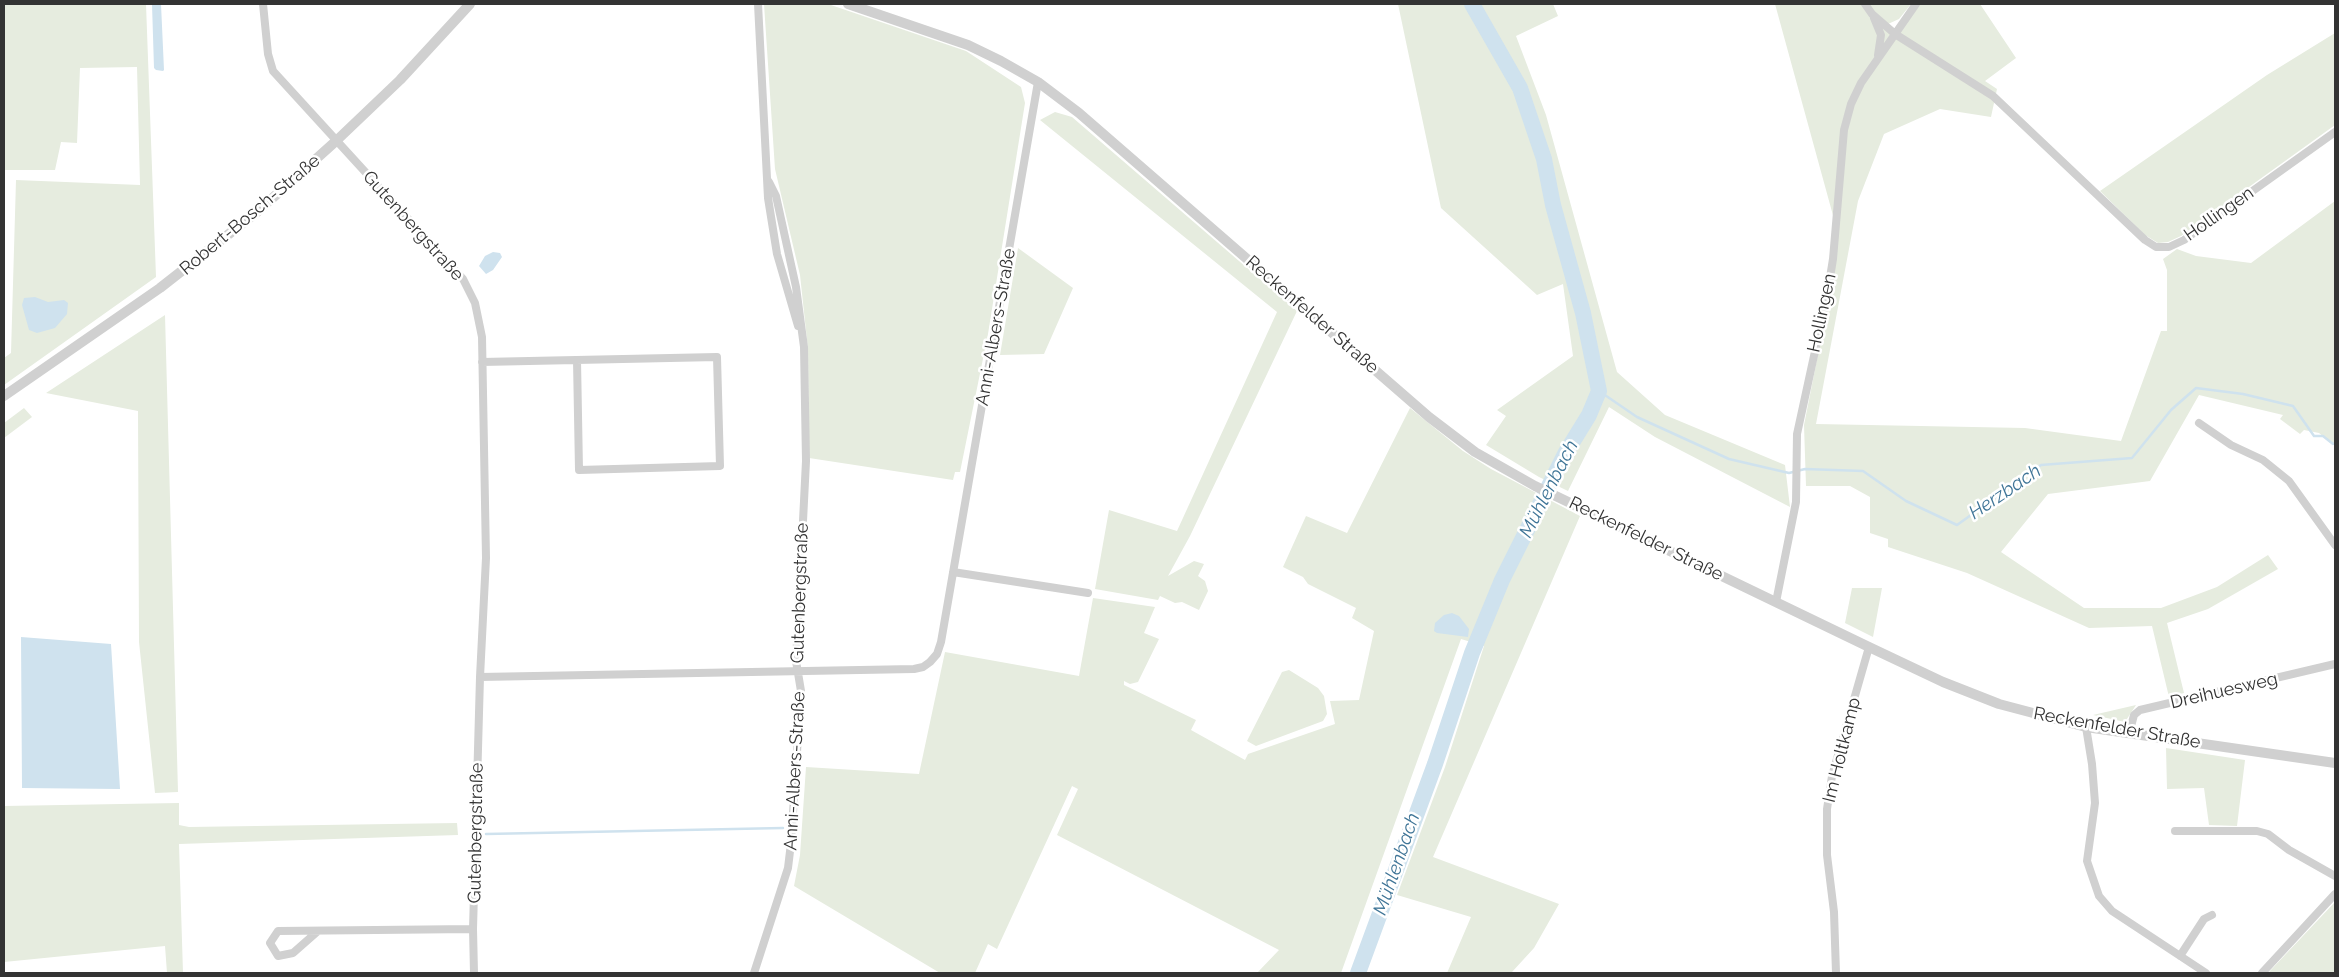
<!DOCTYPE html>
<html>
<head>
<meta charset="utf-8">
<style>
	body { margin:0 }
	#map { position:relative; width:2339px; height:977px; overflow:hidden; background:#fff; font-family:Raleway,sans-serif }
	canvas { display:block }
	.frame { position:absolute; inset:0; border:5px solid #333; pointer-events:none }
</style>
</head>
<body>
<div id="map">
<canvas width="2339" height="977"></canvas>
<div class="frame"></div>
</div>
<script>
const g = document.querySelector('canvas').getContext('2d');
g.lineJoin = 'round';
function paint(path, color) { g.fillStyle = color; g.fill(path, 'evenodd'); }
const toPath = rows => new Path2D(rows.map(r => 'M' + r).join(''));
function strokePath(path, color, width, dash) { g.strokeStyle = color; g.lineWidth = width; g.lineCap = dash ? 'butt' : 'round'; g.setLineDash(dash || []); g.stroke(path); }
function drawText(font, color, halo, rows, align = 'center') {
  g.font = font + ' Raleway,sans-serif'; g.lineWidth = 5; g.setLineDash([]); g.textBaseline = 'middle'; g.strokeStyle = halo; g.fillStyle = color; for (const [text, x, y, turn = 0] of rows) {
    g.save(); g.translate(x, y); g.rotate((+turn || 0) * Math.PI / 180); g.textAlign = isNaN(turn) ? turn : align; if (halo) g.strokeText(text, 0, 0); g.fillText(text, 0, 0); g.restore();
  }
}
const green = toPath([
	[4,4,146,4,156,277,4,385,4,358,11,353,16,180,140,185,137,67,80,68,77,143,61,142,55,170,4,170],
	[764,4,828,4,966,51,1021,87,1025,103,988,334,960,472,955,472,953,480,809,458,808,349,800,275,775,169],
	[1398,4,1553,4,1558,16,1516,36,1546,115,1617,372,1665,415,1785,465,1790,507,1655,437,1609,407,1568,491,1539,477,1486,445,1506,416,1497,410,1573,356,1563,284,1537,295,1441,208],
	[1775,4,1911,4,1899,19,1888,24,1897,37,1920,4,1980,4,2016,58,1985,81,1997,89,1991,117,1940,109,1884,134,1858,201,1816,424,2025,428,2121,441,2161,331,2167,331,2167,270,2163,259,2177,249,2196,256,2251,263,2335,201,2335,446,2319,433,2304,430,2300,434,2280,419,2283,415,2199,395,2150,481,2048,494,2001,552,2084,608,2161,608,2217,587,2268,555,2278,569,2208,609,2167,623,2184,693,2169,697,2152,626,2089,628,1967,573,1888,547,1888,539,1870,533,1870,497,1850,486,1806,486,1804,425,1829,299,1837,230],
	[2335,33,2335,125,2181,236,2168,242,2158,243,2145,235,2100,191,2267,75],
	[1055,112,1072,117,1297,311,1190,536,1168,576,1194,561,1204,564,1198,576,1205,581,1208,591,1199,610,1182,602,1175,603,1160,596,1158,600,1095,589,1109,510,1177,531,1277,312,1040,120],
	[1018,248,1073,288,1044,354,1000,355],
	[165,315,178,792,155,793,139,642,138,411,46,393],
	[24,408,32,417,4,438,4,423],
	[1410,408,1463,451,1491,469,1580,516,1433,857,1559,904,1534,948,1512,972,1447,973,1471,917,1397,895,1445,767,1484,646,1461,639,1341,973,1257,973,1279,950,1057,835,1078,789,1072,786,997,949,988,944,975,973,940,973,794,886,800,855,806,767,919,774,945,652,1079,676,1093,598,1155,607,1144,633,1159,639,1138,682,1130,684,1124,681,1124,685,1196,720,1191,730,1245,760,1248,754,1335,724,1330,701,1359,700,1374,631,1352,618,1356,608,1308,584,1303,577,1283,567,1306,516,1347,533],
	[1852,588,1882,588,1873,637,1845,623],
	[1289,670,1318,688,1324,696,1327,714,1323,721,1256,746,1247,741,1282,672],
	[2136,705,2125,722,2093,715],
	[2166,748,2245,760,2237,826,2209,825,2204,788,2167,789],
	[179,803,179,825,189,827,457,823,458,835,179,844,183,973,167,973,165,946,4,962,4,806],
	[2335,902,2335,973,2268,973]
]);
const water = toPath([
	[152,4,161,4,164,70,163,71,156,70,154,68],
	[493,252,500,253,502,257,493,270,486,274,479,266,485,256],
	[35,297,48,302,64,300,68,303,67,314,55,328,37,333,29,330,22,305,24,298],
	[1452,613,1459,616,1469,629,1468,637,1437,633,1434,631,1435,623,1444,615],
	[21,637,111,644,120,789,22,788]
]);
const stream = toPath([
	[1599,391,1637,417,1729,459,1789,473,1805,469,1863,471,1906,501,1957,525,2041,465,2132,458,2171,410,2196,388,2243,394,2293,406,2314,436,2323,436,2333,444,2335,443],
	[486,834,783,828]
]);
const river = toPath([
	[1358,973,1435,764,1472,653,1502,580,1565,454,1589,415,1599,391,1583,313,1553,205,1544,159,1520,88,1472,4]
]);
const minor = toPath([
	[263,4,268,54,273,71,463,279,475,303,482,337,486,558,480,677,473,929,278,931,270,943,278,956,293,953,318,931],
	[758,4,768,198,777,254,798,326],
	[1865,4,1872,14,1895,34,1993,96,2145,240,2156,247,2169,247,2184,240,2335,132],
	[1874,18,1881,35,1878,55],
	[482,362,717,357,720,466,579,470,577,360],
	[2199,423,2231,445,2263,460,2289,481,2335,545],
	[953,572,1088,593],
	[1776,602,1796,502,1797,434,1827,296,1833,259,1844,130,1851,104,1861,83,1916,4],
	[480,677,914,669,923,667,930,662,937,654,941,642,1038,82],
	[2086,727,2092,764,2095,803,2087,861,2099,896,2112,911,2206,973],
	[2129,734,2134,715,2140,710,2335,664],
	[2175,831,2257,831,2268,834,2289,850,2335,876],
	[473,929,474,973],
	[2180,956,2204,919,2212,915],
	[754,973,788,868,791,843,801,691,796,661,806,461,804,347,796,287,776,196,769,182],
	[1836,973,1834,912,1827,855,1827,809,1832,776,1869,647],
	[2262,973,2335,894]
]);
const tertiary = toPath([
	[848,4,968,45,1001,61,1038,82,1079,113,1429,417,1475,452,1535,486,1869,647,1943,682,1999,704,2086,727,2335,763],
	[4,396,160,288,257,212,336,141,400,80,470,4]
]);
const streetNames = [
	["Hollingen",2219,214,-35],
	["Robert-Bosch-Straße",250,215,-40],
	["Gutenbergstraße",413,226,48],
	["Hollingen",1822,313,-78],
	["Reckenfelder Straße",1312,315,41],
	["Anni-Albers-Straße",996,327,-80],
	["Reckenfelder Straße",1646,539,26],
	["Gutenbergstraße",800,593,-88],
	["Dreihuesweg",2224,691,-13],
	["Reckenfelder Straße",2117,728,10],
	["Im Holtkamp",1842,750,-76],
	["Anni-Albers-Straße",795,771,-87],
	["Gutenbergstraße",476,833,-89]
];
const waterNames = [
	["Mühlenbach",1549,489,-63],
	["Herzbach",2005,492,-34],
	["Mühlenbach",1397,864,-71]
];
paint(green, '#e6ecdf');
paint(water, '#cfe2ee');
strokePath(stream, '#cfe2ee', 2.5);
strokePath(river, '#cfe2ee', 16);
strokePath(minor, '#d0d0d0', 8);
strokePath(tertiary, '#d0d0d0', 10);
drawText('18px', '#333', '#fff', streetNames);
drawText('italic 19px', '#3f7597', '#fff', waterNames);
</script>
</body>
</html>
